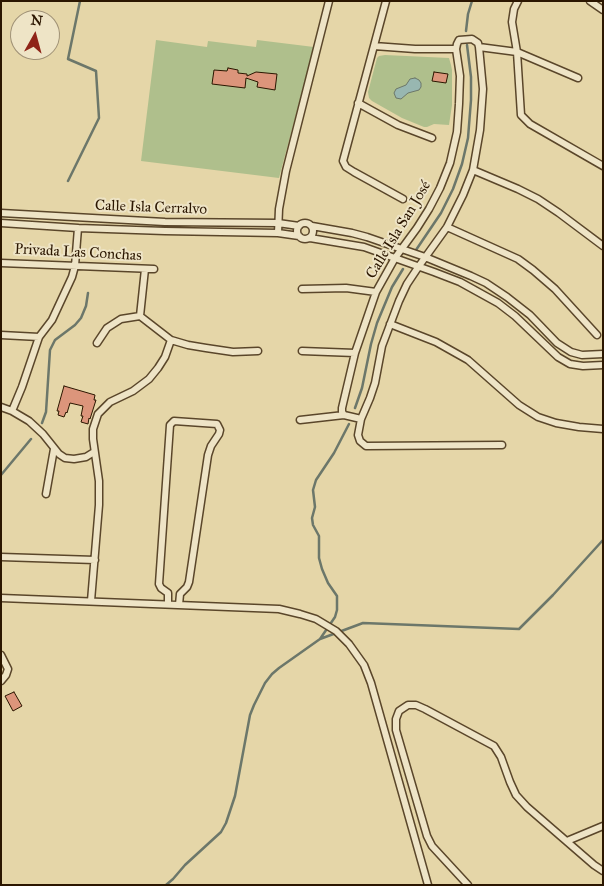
<!DOCTYPE html>
<html>
<head>
<meta charset="utf-8">
<style>
	body { margin:0 }
	#map { position:relative; width:604px; height:886px; overflow:hidden; background:#e5d6a8; font-family:"IM FELL Great Primer",serif }
	canvas { display:block }
	.frame { position:absolute; inset:0; border:2px solid #2b1600; pointer-events:none }
	.north { position:absolute; left:10px; top:10px; width:50px; height:50px; box-sizing:border-box; background:#eee4c6; border:1px solid #a09277; border-radius:50%; rotate:7deg; font-size:14px; font-weight:700; line-height:20px; text-align:center; color:#2b1600 }
	.north::after { content:''; display:block; margin:auto; width:18px; height:22px; background:#8f2418; clip-path:polygon(50% 0,100% 100%,50% 72%,0 100%) }
</style>
</head>
<body>
<div id="map">
<canvas width="604" height="886"></canvas>
<div class="frame"></div>
<div class="north">N</div>
</div>
<script>
const g = document.querySelector('canvas').getContext('2d');
g.lineJoin = 'round';
function paint(path, color) { g.fillStyle = color; g.fill(path, 'evenodd'); }
const toPath = rows => new Path2D(rows.map(r => 'M' + r).join(''));
function strokePath(path, color, width, dash) { g.strokeStyle = color; g.lineWidth = width; g.lineCap = dash ? 'butt' : 'round'; g.setLineDash(dash || []); g.stroke(path); }
function drawText(font, color, halo, rows, align = 'center') {
  g.font = font + ' "IM FELL Great Primer",serif'; g.lineWidth = 4; g.setLineDash([]); g.textBaseline = 'middle'; g.strokeStyle = halo; g.fillStyle = color; for (const [text, x, y, turn = 0] of rows) {
    g.save(); g.translate(x, y); g.rotate((+turn || 0) * Math.PI / 180); g.textAlign = isNaN(turn) ? turn : align; if (halo) g.strokeText(text, 0, 0); g.fillText(text, 0, 0); g.restore();
  }
}
const green = toPath([
	[156,40,207,47,208,41,256,47,257,40,314,47,279,178,141,161],
	[385,55,449,58,451,65,452,70,452,105,449,125,434,124,427,127,424,127,402,118,372,101,369,98,368,92,377,58,379,56]
]);
const water = toPath([
	[415,78,419,80,421,83,421,87,419,90,408,93,401,99,396,98,394,93,396,89,406,85,410,79,415,78]
]);
const stream = toPath([
	[466,31,468,14,472,1],
	[68,181,99,118,96,71,68,59,80,1],
	[416,250,441,213,453,189,462,164,468,138,471,100,471,77,467,45],
	[355,408,362,388,371,344,377,323,392,287,403,269],
	[42,423,46,412,50,350,55,340,75,325,81,318,86,306,88,293],
	[1,475,31,439],
	[320,639,363,623,519,629,553,595,603,540],
	[166,885,173,879,185,865,221,832,226,823,235,796,250,715,254,705,265,683,272,674,279,668,320,639,335,617,337,610,337,596,328,583,322,569,319,558,319,536,313,525,312,518,315,507,313,490,316,480,334,453,349,424]
]);
const building = toPath([
	[228,68,238,70,238,73,247,74,247,76,256,72,277,74,275,90,257,87,258,82,246,78,245,88,212,84,214,70,227,71,228,68],
	[434,72,448,74,446,83,432,81,434,72],
	[64,386,95,395,94,400,96,400,90,419,89,418,88,424,81,422,83,416,81,416,83,406,70,403,67,413,66,412,64,417,58,415,59,411,57,411,64,386],
	[14,692,22,706,13,711,5,696,14,692]
]);
const minor = toPath([
	[386,1,343,161,346,167,354,172,403,199],
	[518,1,514,9,512,22,517,52,521,115,530,124,603,166],
	[590,1,603,10],
	[374,46,415,49,456,49],
	[479,47,517,52,578,78],
	[358,103,398,125,432,138],
	[473,170,518,189,538,199,559,213,603,246],
	[1,213,165,222,278,223,299,226],
	'297 231a8 8 0 1 1 16 0a8 8 0 1 1-16 0Z',
	[1,223,78,228,165,231,278,233,299,236],
	[312,226,352,233,367,237,425,257,471,276,486,283,507,297,530,315,557,343,571,352,582,355,603,354],
	[447,227,518,259,533,270,555,289,597,335],
	[278,233,279,209,286,171,329,1],
	[310,238,364,247,434,272,460,282,498,303,515,316,558,357,570,364,583,366,603,365],
	[1,263,154,269],
	[302,289,346,288,376,292],
	[390,324,436,342,468,360,519,405,538,417,556,423,579,427,603,429],
	[1,335,39,337],
	[171,340,188,345,206,348,233,352,258,351],
	[97,343,107,328,121,319,140,316],
	[302,351,355,353],
	[1,407,12,411,29,421,43,434,59,454,65,458,74,459,86,457,94,452],
	[12,411,22,387,39,337,52,320,72,277,75,266,78,228],
	[361,419,344,415,342,412,342,408,355,353,376,292,395,258,417,228,429,209,440,188,450,163,457,132,459,104,460,76,456,49,457,44,459,40,472,39,478,43,479,47,483,89,480,130,473,170,463,195,447,227,419,266,407,284,399,301,382,346,375,383,370,398,361,419,358,435,360,441,366,446,502,445],
	[300,420,344,415],
	[46,494,54,449],
	[1,557,95,560],
	[1,598,279,609,300,614,316,619,336,631,349,644,364,665,371,683,428,885],
	[91,601,99,505,99,481,93,439,93,429,98,414,110,402,133,391,149,379,158,368,165,357,171,340,140,316,145,269],
	[168,604,168,593,161,588,159,584,170,425,174,421,217,424,220,430,219,434,211,446,208,455,189,582,187,587,180,594,179,605],
	[1,655,8,669,6,675,1,681],
	[567,841,603,826],
	[468,885,432,846,427,836,396,730,396,719,399,711,408,705,416,705,425,709,494,746,501,757,510,782,516,795,527,807,594,865,603,871]
]);
const streetNames = [
	["Calle Isla Cerralvo",151,208,2],
	["Calle Isla San José",399,230,-59],
	["Privada Las Conchas",78,253,3]
];
paint(green, '#afbf8c');
paint(water, '#98b7b1');
strokePath(water, '#6c776a', 1);
strokePath(stream, '#6c776a', 2.5);
paint(building, '#dc957b');
strokePath(building, '#2b1600', 1);
strokePath(minor, '#5a462a', 9);
strokePath(minor, '#eee4c6', 6);
drawText('15px', '#2b1600', '#eee4c6', streetNames);
</script>
</body>
</html>
